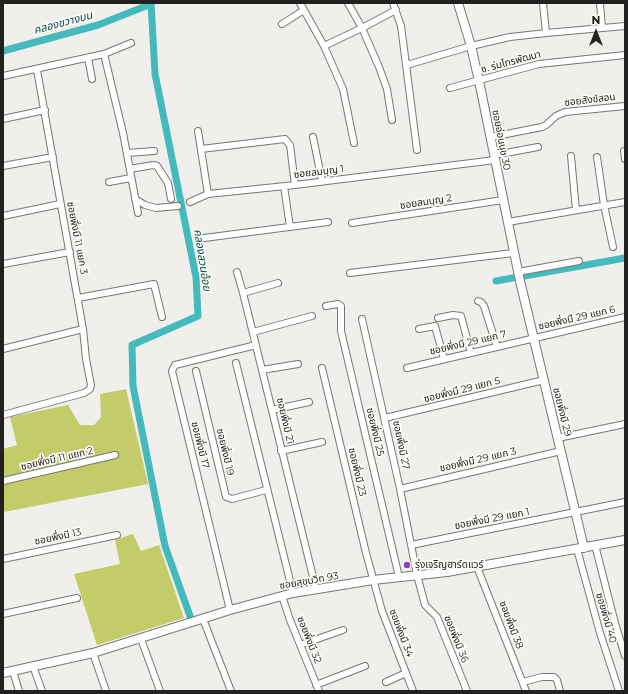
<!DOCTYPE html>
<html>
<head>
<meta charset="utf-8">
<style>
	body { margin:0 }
	#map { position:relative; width:628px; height:694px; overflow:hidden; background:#f0efeb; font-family:Montserrat,sans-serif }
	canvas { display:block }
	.frame { position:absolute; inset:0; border:4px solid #21211f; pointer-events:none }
	.north { position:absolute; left:576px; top:12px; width:40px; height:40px; -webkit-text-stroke:3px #fdfcf8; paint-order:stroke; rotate:0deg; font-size:11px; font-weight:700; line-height:16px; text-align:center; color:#21211f }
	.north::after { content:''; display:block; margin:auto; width:14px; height:18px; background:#21211f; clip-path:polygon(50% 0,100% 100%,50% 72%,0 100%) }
</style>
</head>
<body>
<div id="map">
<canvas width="628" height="694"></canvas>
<div class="frame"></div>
<div class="north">N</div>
</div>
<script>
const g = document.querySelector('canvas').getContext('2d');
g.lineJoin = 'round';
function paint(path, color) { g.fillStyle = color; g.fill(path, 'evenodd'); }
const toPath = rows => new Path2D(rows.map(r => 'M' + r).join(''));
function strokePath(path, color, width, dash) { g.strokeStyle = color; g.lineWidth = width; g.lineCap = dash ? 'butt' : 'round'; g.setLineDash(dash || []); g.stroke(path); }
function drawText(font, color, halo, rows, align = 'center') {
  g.font = font + ' Montserrat,"Noto Sans Thai",sans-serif'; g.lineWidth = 3.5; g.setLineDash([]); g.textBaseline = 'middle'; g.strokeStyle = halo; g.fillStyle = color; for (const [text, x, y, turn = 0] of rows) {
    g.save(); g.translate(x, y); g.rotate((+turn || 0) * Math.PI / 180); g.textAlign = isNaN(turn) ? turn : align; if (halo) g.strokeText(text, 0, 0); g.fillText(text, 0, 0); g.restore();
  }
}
const green = toPath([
	[126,389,148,484,4,512,3,507,3,449,17,445,10,417,68,405,80,425,94,425,101,417,100,394],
	[133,534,141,551,159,545,184,618,97,645,74,574,120,564,115,540]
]);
const canal = toPath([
	[151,3,155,74,196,277,198,316,132,345,133,386,165,546,190,616],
	[3,51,98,25,151,4],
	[496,281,625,258]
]);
const street = toPath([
	[300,3,324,46,343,89,354,143],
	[348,3,362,28,379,67,387,89,392,120],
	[393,3,401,26,417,150],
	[543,3,546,33],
	[600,3,602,28],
	[282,24,304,10],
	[324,46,362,28,396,10],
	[104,54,123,133,138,213],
	[88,58,92,79],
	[407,65,471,46,510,37,546,33,625,26],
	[3,76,104,54,131,43],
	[450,88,539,64,625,55],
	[3,119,45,110],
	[198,131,208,194,295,185,495,160],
	[313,137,322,181],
	[491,137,542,127,546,125,556,116,565,112,625,106],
	[201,149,285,139,290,145,295,185],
	[624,151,625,159],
	[127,153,154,151],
	[495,155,538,147],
	[571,156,576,210],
	[597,157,604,205,613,247],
	[3,166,53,157],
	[130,169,153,165,157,166,168,183,171,199],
	[109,182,131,178],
	[284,186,290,227],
	[135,199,145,205,156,208,178,206],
	[190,202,208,194],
	[3,216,60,204],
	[508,222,625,202],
	[352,223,503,200],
	[204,238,328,222],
	[3,264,70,252],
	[237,272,243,293],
	[518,272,579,261],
	[350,273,513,253],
	[278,283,243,293,316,589],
	[78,298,154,284,162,317],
	[478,301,481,302,484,306,497,347],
	[326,306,338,304,341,306,341,331,399,577],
	[438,318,453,315,461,316,471,353],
	[362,319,400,489,417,575,425,605,437,617,467,691],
	[419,329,435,326,444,359],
	[253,332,312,316],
	[3,349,83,329,37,70],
	[236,363,293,593],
	[322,368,366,553,382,611,413,691],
	[407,368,625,317],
	[262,370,298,364],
	[196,371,226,497,232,499,266,490],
	[272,410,309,402],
	[3,415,84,393,90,389,91,385,86,359,83,329],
	[385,418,544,380],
	[558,438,625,424],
	[281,451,322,442],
	[3,481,115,455],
	[400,489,561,451],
	[411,545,625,502],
	[595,545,615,623,625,656],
	[577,549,600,633,619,691],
	[3,559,117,535],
	[477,567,526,691],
	[282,596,290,620,319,691],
	[230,610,172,371,175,365,256,345],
	[3,614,77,598],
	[203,619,231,691],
	[141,639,160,691],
	[300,645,343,630],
	[93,653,106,691],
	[33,666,42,691],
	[13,671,19,691],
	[386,682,406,673],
	[523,682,542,677,554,677,557,680,560,691],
	[316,685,365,666]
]);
const secondary = toPath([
	[458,3,471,46,479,81,520,281,584,548],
	[3,673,93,653,230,610,293,593,373,580,447,572,625,540]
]);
const markers = [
	[407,565,4,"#8745ba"]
];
const streetNames = [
	["ซ. ร่มไทรพัฒนา",511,62,-15],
	["ซอยสังข์สอน",590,100,-7],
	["ซอยอ่อนนุช 30",501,140,79],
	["ซอยสมบุญ 1",319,172,-7],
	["ซอยสมบุญ 2",426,202,-9],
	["ซอยพึ่งมี 11 แยก 3",77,238,79],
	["ซอยพึ่งมี 29 แยก 6",577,318,-13],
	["ซอยพึ่งมี 29 แยก 7",468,343,-13],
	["ซอยพึ่งมี 29 แยก 5",462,390,-14],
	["ซอยพึ่งมี 29",562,412,76],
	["ซอยพึ่งมี 21",285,421,77],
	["ซอยพึ่งมี 25",375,432,77],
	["ซอยพึ่งมี 17",200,445,76],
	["ซอยพึ่งมี 27",401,445,78],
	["ซอยพึ่งมี 19",225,452,77],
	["ซอยพึ่งมี 11 แยก 2",57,459,-13],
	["ซอยพึ่งมี 29 แยก 3",478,460,-13],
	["ซอยพึ่งมี 23",357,472,77],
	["ซอยพึ่งมี 29 แยก 1",492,519,-11],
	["ซอยพึ่งมี 13",58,537,-12],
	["ซอยสุขุมวิท 93",309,581,-10],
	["ซอยพึ่งมี 40",606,618,74],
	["ซอยพึ่งมี 38",511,625,69],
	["ซอยพึ่งมี 34",401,633,69],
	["ซอยพึ่งมี 36",456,639,68],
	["ซอยพึ่งมี 32",309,640,68]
];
const poiNames = [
	["รุ่งเจริญฮาร์ดแวร์",415,565]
];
const waterNames = [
	["คลองขวางบน",63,23,-15],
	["คลองสวนอ้อย",202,260,81]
];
paint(green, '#c3cc68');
strokePath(canal, '#45babd', 7);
strokePath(street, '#787773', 8);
strokePath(secondary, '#787773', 10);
strokePath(street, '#fff', 6);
strokePath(secondary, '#fff', 8);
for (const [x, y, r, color] of markers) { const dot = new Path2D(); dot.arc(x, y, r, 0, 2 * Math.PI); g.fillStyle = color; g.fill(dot); strokePath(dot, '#fdfcf8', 1.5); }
drawText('10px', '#21211f', '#fdfcf8', streetNames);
drawText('10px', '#21211f', '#fdfcf8', poiNames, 'left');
drawText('italic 11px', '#004a4b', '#fdfcf8', waterNames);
</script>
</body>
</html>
